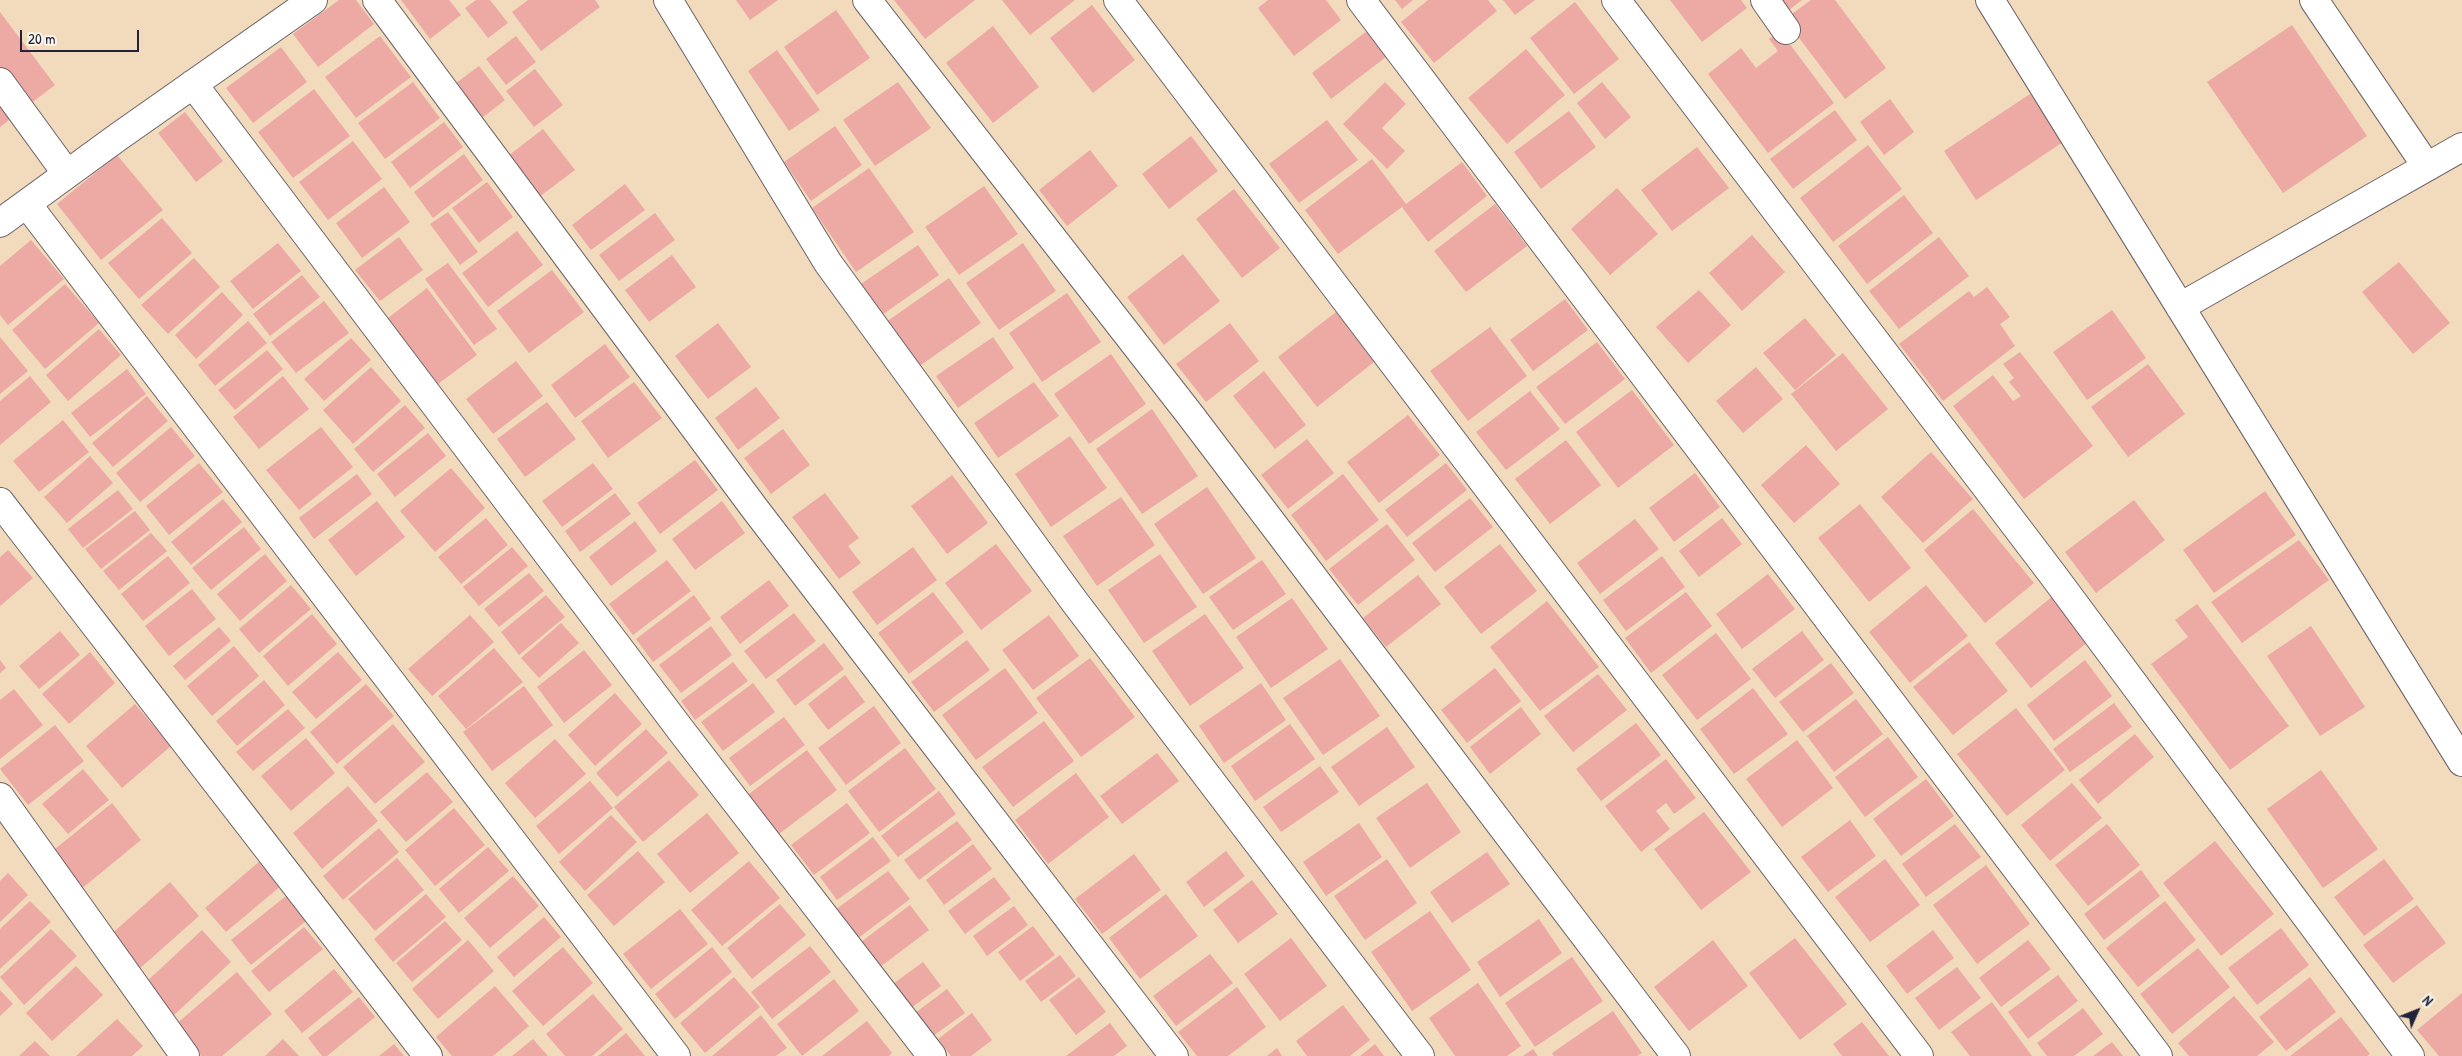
<!DOCTYPE html>
<html>
<head>
<meta charset="utf-8">
<style>
	body { margin:0 }
	#map { position:relative; width:2462px; height:1056px; overflow:hidden; background:#f2dbbc; font-family:"Patrick Hand",sans-serif }
	canvas { display:block }
	.north { position:absolute; left:2392px; top:986px; width:50px; height:50px; -webkit-text-stroke:4px #fbf7ec; paint-order:stroke; rotate:46deg; font-size:14px; font-weight:700; line-height:20px; text-align:center; color:#22223b }
	.north::after { content:''; display:block; margin:auto; width:18px; height:22px; background:#22223b; clip-path:polygon(50% 0,100% 100%,50% 72%,0 100%) }
	.scale { position:absolute; left:20px; top:30px; width:119px; height:22px; box-sizing:border-box; border:2px solid #22223b; border-top:0; padding-left:6px; font-size:15px; line-height:18px; white-space:nowrap; color:#22223b; -webkit-text-stroke:4px #fbf7ec; paint-order:stroke }
</style>
</head>
<body>
<div id="map">
<canvas width="2462" height="1056"></canvas>
<div class="north">N</div>
<div class="scale">20 m</div>
</div>
<script>
const g = document.querySelector('canvas').getContext('2d');
g.lineJoin = 'round';
function paint(path, color) { g.fillStyle = color; g.fill(path, 'evenodd'); }
const toPath = rows => new Path2D(rows.map(r => 'M' + r).join(''));
function strokePath(path, color, width, dash) { g.strokeStyle = color; g.lineWidth = width; g.lineCap = dash ? 'butt' : 'round'; g.setLineDash(dash || []); g.stroke(path); }
const building = toPath([
	[339,0,356,0,374,24,318,67,293,34],
	[401,0,449,0,461,15,430,39],
	[476,0,490,0,508,23,488,38,465,8],
	[528,0,595,0,600,7,541,51,512,12],
	[736,0,778,0,750,20],
	[894,0,975,0,925,39],
	[1002,0,1075,0,1030,35],
	[1268,0,1326,0,1341,20,1294,56,1258,8],
	[1395,0,1413,0,1402,9],
	[1428,0,1488,0,1497,11,1434,63,1401,22],
	[1503,0,1535,0,1515,15],
	[1670,0,1741,0,1747,8,1702,42],
	[1775,0,1802,0,1785,13],
	[1811,0,1835,0,1886,68,1845,99,1785,19],
	[1575,2,1619,59,1574,94,1530,38],
	[1092,5,1135,60,1093,93,1050,38],
	[836,10,870,58,817,95,784,47],
	[0,12,55,85,0,127],
	[2292,25,2367,136,2283,193,2207,82],
	[993,26,1039,87,993,123,946,63],
	[1367,31,1386,57,1331,99,1312,73],
	[1780,31,1834,103,1768,153,1708,74,1741,48,1756,68,1778,51,1769,39],
	[380,36,411,77,356,118,325,77],
	[516,36,536,62,506,85,486,59],
	[281,47,307,82,253,123,226,88],
	[1526,49,1565,95,1507,144,1468,98],
	[777,50,820,110,789,131,748,71],
	[479,66,505,100,482,118,456,83],
	[535,69,563,105,534,127,506,91],
	[413,82,440,118,385,159,358,123],
	[898,82,931,128,875,166,843,120],
	[1385,82,1406,104,1382,128,1405,151,1387,169,1343,124],
	[1602,82,1631,117,1605,139,1577,103],
	[314,89,350,136,293,178,258,132],
	[2030,94,2063,142,1976,200,1944,151],
	[1890,99,1914,132,1884,155,1860,122],
	[1835,110,1857,140,1793,189,1770,159],
	[1569,111,1596,147,1541,189,1514,152],
	[185,112,223,161,196,182,158,133],
	[1327,120,1358,160,1299,203,1269,164],
	[444,122,463,147,410,188,391,162],
	[835,126,862,165,811,201,784,162],
	[543,129,575,170,539,197,508,156],
	[1191,136,1218,171,1169,209,1142,174],
	[353,141,382,179,328,220,299,182],
	[1868,145,1902,189,1833,242,1800,198],
	[1697,147,1729,188,1672,231,1641,190],
	[1090,150,1118,186,1067,226,1039,190],
	[464,154,483,180,433,218,414,192],
	[117,155,163,210,101,260,57,204],
	[1372,159,1406,204,1462,162,1487,196,1428,242,1402,207,1338,254,1305,210],
	[869,168,914,232,856,272,812,208],
	[487,182,513,217,479,243,452,208],
	[625,184,645,210,591,250,572,225],
	[984,186,1018,234,959,275,925,227],
	[384,187,410,222,362,258,336,223],
	[1617,188,1658,234,1610,275,1571,229],
	[1234,189,1280,248,1242,278,1196,219],
	[1904,195,1933,233,1867,284,1838,246],
	[1495,204,1527,246,1466,292,1434,251],
	[448,212,478,252,460,265,430,224],
	[655,213,675,240,619,281,599,255],
	[162,218,192,253,139,299,108,263],
	[517,231,543,265,488,307,462,273],
	[1752,235,1785,272,1742,311,1709,273],
	[399,237,423,270,380,301,355,270],
	[1939,237,1969,276,1899,329,1869,291],
	[31,240,64,279,8,325,0,315,0,266],
	[278,243,301,271,253,309,230,281],
	[1023,243,1056,291,999,330,966,283],
	[918,245,939,275,879,317,858,286],
	[1183,254,1220,301,1164,345,1127,297],
	[672,255,696,287,649,322,625,290],
	[194,258,220,287,168,334,141,305],
	[2399,262,2450,323,2413,354,2362,292],
	[448,263,497,329,474,345,425,279],
	[552,270,584,312,529,353,497,311],
	[302,275,320,297,270,336,253,314],
	[949,278,981,323,918,367,886,322],
	[65,284,99,323,45,369,12,330],
	[1987,287,2010,317,2000,324,2015,346,1943,401,1899,344,1969,291,1974,297],
	[427,288,477,355,438,384,388,318],
	[1699,290,1731,325,1688,363,1656,327],
	[222,292,243,315,196,359,175,335],
	[1067,293,1101,342,1042,382,1009,333],
	[1565,299,1588,330,1533,371,1510,340],
	[324,301,349,333,296,373,271,342],
	[2112,310,2146,358,2087,400,2053,352],
	[1336,312,1374,362,1317,407,1278,357],
	[1805,318,1836,355,1795,390,1763,353],
	[248,321,267,343,215,386,198,365],
	[718,323,751,367,708,399,675,356],
	[1230,323,1259,361,1206,402,1176,364],
	[1490,327,1527,376,1468,421,1430,371],
	[99,329,121,355,68,401,46,375],
	[0,337,28,371,0,394],
	[993,337,1014,368,958,408,936,376],
	[351,338,371,360,324,401,304,379],
	[1597,342,1625,379,1565,424,1536,387],
	[605,344,630,377,575,418,551,385],
	[267,350,283,369,235,410,218,390],
	[2020,352,2093,446,2024,499,1953,406,1993,375,2013,401,2021,396,2009,382,2014,378,2003,364],
	[1843,353,1888,409,1836,451,1791,394],
	[1111,354,1146,404,1089,444,1054,394],
	[516,361,543,396,493,434,466,399],
	[2148,364,2185,414,2128,457,2091,407],
	[371,367,401,401,353,444,323,410],
	[1756,367,1783,399,1743,433,1716,401],
	[127,369,146,394,90,437,71,413],
	[1264,371,1306,425,1275,449,1233,396],
	[30,376,51,402,0,445,0,401],
	[283,376,309,409,259,449,233,417],
	[634,382,662,418,608,458,581,421],
	[1034,382,1059,416,998,458,974,423],
	[756,387,780,418,738,450,715,418],
	[1632,390,1674,445,1618,488,1576,432],
	[1530,391,1560,429,1506,470,1476,432],
	[147,396,168,421,113,467,92,443],
	[547,402,576,439,525,477,497,439],
	[405,405,425,428,373,472,354,449],
	[1152,409,1198,476,1142,514,1096,449],
	[1408,415,1440,455,1379,503,1347,462],
	[63,420,89,452,39,492,13,461],
	[171,427,195,456,140,502,116,473],
	[321,427,353,467,299,510,266,470],
	[783,429,810,465,771,494,744,458],
	[428,433,446,456,395,497,377,474],
	[1070,436,1107,488,1051,527,1015,474],
	[1307,439,1334,473,1288,509,1261,475],
	[1566,440,1601,485,1550,524,1515,479],
	[1806,445,1840,484,1794,523,1761,485],
	[1931,452,1973,499,1923,543,1881,497],
	[90,456,113,483,67,523,44,497],
	[695,460,718,490,660,534,637,503],
	[199,463,223,492,169,535,146,506],
	[593,463,613,489,562,527,542,501],
	[1446,463,1467,490,1407,537,1385,510],
	[451,468,485,508,435,552,400,511],
	[1695,473,1720,507,1674,542,1649,508],
	[357,474,372,494,314,539,299,518],
	[1343,474,1379,520,1326,561,1291,515],
	[952,475,988,523,947,554,911,506],
	[1207,487,1256,558,1203,594,1154,524],
	[118,490,133,509,83,548,68,529],
	[2265,491,2296,535,2214,593,2183,550],
	[615,493,631,514,580,552,565,531],
	[825,493,859,538,848,546,861,563,839,579,792,517],
	[1121,497,1155,545,1097,586,1063,536],
	[1470,498,1493,527,1435,572,1412,543],
	[223,499,242,522,191,565,171,542],
	[2134,500,2165,540,2096,593,2065,552],
	[377,501,405,537,356,576,328,540],
	[722,501,745,533,695,570,672,539],
	[1860,504,1911,568,1869,602,1818,538],
	[1973,509,2034,583,1985,623,1924,550],
	[135,511,150,530,101,569,85,549],
	[486,518,508,545,461,584,438,557],
	[1722,518,1742,544,1699,577,1679,551],
	[1635,519,1659,549,1600,594,1577,563],
	[635,521,657,551,611,586,589,557],
	[1387,524,1415,560,1358,605,1329,569],
	[244,527,261,549,211,590,192,568],
	[151,533,167,551,119,590,103,571],
	[2299,540,2329,580,2242,643,2211,602],
	[996,544,1032,591,981,630,945,583],
	[1500,544,1537,591,1481,634,1444,587],
	[512,547,528,566,479,606,463,587],
	[913,547,937,580,877,625,852,592],
	[8,550,33,578,0,606,0,557],
	[265,554,287,581,240,621,217,594],
	[1160,554,1197,607,1144,643,1108,590],
	[168,556,190,583,143,621,121,594],
	[1662,556,1685,587,1626,631,1603,600],
	[667,560,691,591,633,635,609,604],
	[1262,560,1286,594,1233,630,1209,597],
	[529,573,544,591,499,627,484,609],
	[1768,574,1795,609,1742,649,1716,614],
	[1418,575,1441,604,1386,647,1363,618],
	[769,580,789,606,740,644,720,617],
	[291,585,311,609,259,653,239,629],
	[1926,585,1968,636,1910,683,1869,632],
	[192,589,216,619,169,656,145,626],
	[933,592,964,632,909,674,878,633],
	[1686,592,1712,626,1651,673,1625,638],
	[546,595,565,617,519,655,501,632],
	[694,595,711,619,653,662,636,639],
	[2053,596,2089,641,2031,688,1995,643],
	[1292,598,1328,649,1271,688,1236,637],
	[1547,601,1599,667,1540,711,1490,647],
	[2197,604,2289,726,2230,770,2151,664,2188,637,2175,620],
	[794,613,816,641,766,679,744,651],
	[312,614,337,644,288,686,263,656],
	[1205,614,1244,668,1190,706,1152,651],
	[470,615,494,642,432,696,408,669],
	[1049,615,1079,656,1033,690,1002,650],
	[561,623,579,643,539,678,521,658],
	[711,626,732,655,681,693,659,665],
	[2311,626,2365,707,2320,736,2267,656],
	[219,627,231,641,185,680,173,666],
	[60,631,80,655,39,689,19,666],
	[1802,631,1824,660,1775,698,1752,669],
	[1716,633,1751,679,1697,720,1662,675],
	[967,640,990,670,934,712,911,682],
	[1969,642,2008,691,1953,735,1913,687],
	[824,643,844,669,795,706,776,680],
	[234,646,259,676,212,716,187,686],
	[494,648,523,682,466,729,438,696],
	[584,650,612,685,564,723,537,687],
	[90,652,115,683,69,724,42,694],
	[338,652,362,680,316,719,292,692],
	[1090,658,1135,717,1081,757,1036,698],
	[1340,659,1380,716,1323,755,1283,698],
	[0,660,6,668,0,673],
	[2085,660,2112,696,2054,741,2027,705],
	[733,662,748,681,695,720,681,701],
	[1831,663,1854,693,1803,732,1779,702],
	[1005,668,1038,713,976,760,942,715],
	[1495,668,1521,701,1467,743,1441,710],
	[1598,674,1627,710,1573,752,1544,716],
	[845,675,865,702,828,730,808,704],
	[264,680,285,705,237,746,216,721],
	[753,683,775,712,723,751,701,722],
	[1261,683,1286,720,1224,763,1199,726],
	[366,684,394,716,337,764,310,732],
	[524,686,553,725,492,771,463,732],
	[1753,688,1788,734,1734,774,1700,729],
	[14,689,43,725,0,759,0,700],
	[615,693,642,724,595,766,568,735],
	[1856,699,1883,734,1834,772,1807,736],
	[2114,703,2132,727,2070,772,2053,749],
	[135,704,171,746,122,788,86,746],
	[874,706,901,743,846,785,818,748],
	[1521,707,1541,734,1490,774,1470,747],
	[2016,708,2065,770,2007,816,1957,754],
	[288,709,305,728,253,771,236,752],
	[784,717,805,745,750,786,729,758],
	[1044,721,1074,761,1013,807,982,767],
	[1636,723,1661,755,1601,801,1576,769],
	[393,724,425,762,375,804,343,767],
	[1290,724,1315,759,1255,801,1231,766],
	[55,725,84,761,28,805,0,769],
	[1387,727,1415,767,1359,806,1331,767],
	[646,729,668,753,617,797,596,773],
	[2135,734,2154,757,2098,804,2079,780],
	[1888,737,1918,777,1865,817,1835,777],
	[306,738,335,773,291,811,261,776],
	[555,739,586,774,535,818,505,783],
	[1797,740,1833,788,1782,827,1746,779],
	[905,748,936,789,879,832,848,791],
	[807,750,837,790,775,837,745,797],
	[1157,753,1179,781,1122,824,1100,796],
	[1666,759,1696,798,1674,814,1666,803,1656,811,1670,829,1641,852,1605,806],
	[669,760,699,795,643,842,614,807],
	[1320,766,1339,792,1281,832,1263,807],
	[83,769,109,800,68,834,42,804],
	[2321,770,2378,849,2323,888,2267,809],
	[427,772,453,802,406,842,380,812],
	[1076,773,1109,817,1048,864,1015,820],
	[1926,779,1954,816,1901,856,1873,819],
	[590,781,613,808,559,854,536,826],
	[1427,783,1461,832,1410,868,1376,818],
	[2072,783,2102,818,2050,861,2021,825],
	[348,786,378,821,322,869,293,833],
	[939,791,956,814,898,857,881,836],
	[112,803,141,840,80,890,50,853],
	[847,803,870,833,814,875,791,845],
	[454,808,485,845,435,886,405,850],
	[1704,812,1751,872,1701,910,1654,849],
	[707,813,739,853,690,893,657,854],
	[611,815,637,842,585,891,559,862],
	[1850,820,1876,856,1828,892,1801,857],
	[957,821,972,840,919,880,904,860],
	[1359,823,1382,857,1326,896,1303,862],
	[1955,824,1981,857,1926,897,1902,864],
	[2107,824,2140,865,2088,906,2055,865],
	[379,828,399,852,343,900,323,876],
	[873,837,891,861,837,900,820,877],
	[2215,841,2274,914,2221,956,2163,883],
	[973,844,992,869,944,905,926,880],
	[488,847,509,871,459,913,439,889],
	[638,851,665,882,614,926,587,895],
	[1226,851,1245,876,1204,907,1186,882],
	[1487,852,1510,884,1452,923,1430,892],
	[1134,854,1161,890,1102,934,1075,899],
	[397,858,424,890,375,931,348,899],
	[1387,859,1417,903,1365,940,1334,896],
	[1885,859,1920,905,1870,942,1835,897],
	[2384,859,2414,899,2364,936,2334,897],
	[261,860,282,885,226,932,205,908],
	[749,861,780,898,722,946,691,910],
	[1986,865,2030,924,1977,964,1933,905],
	[2141,870,2160,896,2104,940,2084,914],
	[888,871,910,899,853,942,831,913],
	[8,873,28,895,0,922,0,881],
	[513,876,539,906,490,948,464,918],
	[994,877,1011,899,965,934,948,911],
	[1252,880,1278,914,1238,943,1213,910],
	[170,882,199,916,138,970,108,937],
	[426,894,446,917,393,962,374,939],
	[1166,894,1198,936,1140,979,1109,938],
	[286,896,306,921,251,965,231,940],
	[30,901,51,922,0,969,0,929],
	[2165,901,2196,940,2138,987,2106,948],
	[780,904,806,935,752,979,727,948],
	[910,905,929,930,880,967,861,942],
	[2417,905,2446,943,2393,983,2363,945],
	[1014,906,1028,925,987,956,973,936],
	[680,909,708,944,651,989,623,954],
	[1430,911,1471,970,1412,1011,1371,952],
	[544,917,561,937,514,977,497,957],
	[1539,919,1562,953,1500,997,1477,962],
	[445,921,462,940,412,982,396,963],
	[1033,926,1055,955,1020,981,998,952],
	[304,927,323,949,269,992,251,971],
	[2281,928,2309,965,2257,1005,2228,968],
	[51,929,77,956,24,1005,0,977],
	[202,930,231,962,173,1016,144,984],
	[1933,930,1954,958,1907,994,1886,966],
	[1291,938,1327,986,1280,1021,1244,974],
	[1795,938,1847,1004,1800,1040,1749,973],
	[468,940,494,971,438,1019,412,989],
	[1713,940,1748,986,1689,1031,1654,987],
	[2028,940,2051,969,2001,1007,1979,978],
	[810,946,831,972,772,1019,751,992],
	[563,947,593,983,543,1026,512,991],
	[712,947,732,972,675,1019,655,994],
	[2198,948,2230,987,2172,1034,2140,994],
	[1210,954,1233,983,1176,1026,1153,996],
	[1060,955,1076,976,1041,1002,1025,981],
	[1572,957,1603,1001,1535,1047,1505,1003],
	[923,962,941,986,911,1008,893,984],
	[76,966,103,995,52,1041,26,1013],
	[1957,967,1981,998,1939,1030,1915,998],
	[334,969,353,992,302,1033,284,1011],
	[237,972,272,1014,222,1056,201,1056,175,1025],
	[2058,975,2078,1001,2028,1039,2008,1012],
	[734,977,760,1007,705,1053,680,1023],
	[1079,977,1106,1012,1076,1035,1049,1000],
	[2310,977,2336,1012,2286,1051,2259,1017],
	[834,979,859,1011,802,1056,777,1024],
	[1478,983,1521,1046,1507,1056,1455,1056,1429,1018],
	[495,986,529,1026,493,1056,452,1056,436,1037],
	[1237,987,1266,1027,1228,1056,1197,1056,1178,1032],
	[947,989,965,1013,933,1036,915,1013],
	[0,990,13,1004,0,1016],
	[2462,993,2462,1056,2439,1056,2417,1030],
	[593,994,623,1029,592,1056,565,1056,546,1034],
	[2234,996,2274,1042,2257,1056,2189,1056,2178,1043],
	[359,997,375,1017,327,1056,322,1056,308,1038],
	[1992,1002,2032,1056,1970,1056,1951,1032],
	[1343,1005,1370,1040,1350,1056,1307,1056,1296,1041],
	[2083,1008,2103,1034,2074,1056,2047,1056,2037,1043],
	[1613,1011,1642,1053,1637,1056,1554,1056,1552,1053],
	[972,1013,992,1040,971,1056,951,1056,938,1039],
	[761,1015,787,1048,776,1056,712,1056],
	[2341,1017,2370,1054,2367,1056,2290,1056],
	[117,1019,143,1046,132,1056,76,1056],
	[867,1021,892,1053,889,1056,822,1056],
	[1862,1022,1889,1056,1842,1056,1833,1044],
	[1110,1023,1127,1046,1114,1056,1066,1056],
	[626,1033,645,1056,598,1056],
	[283,1039,299,1056,265,1056],
	[533,1039,548,1056,512,1056],
	[35,1041,50,1056,19,1056],
	[2112,1042,2123,1056,2093,1056],
	[394,1044,404,1056,379,1056],
	[1375,1044,1384,1056,1360,1056],
	[1277,1048,1282,1056,1267,1056],
	[1533,1049,1538,1056,1523,1056]
]);
const minor = toPath([
	[377,0,755,509,1174,1056],
	[668,0,828,263,1074,601,1420,1056],
	[867,0,1191,416,1676,1056],
	[1118,0,1919,1056],
	[1361,0,2158,1056],
	[1616,0,2053,575,2410,1056],
	[1765,0,1786,30],
	[1990,0,2462,762],
	[2314,0,2427,167],
	[0,82,67,174],
	[193,84,683,733,932,1056],
	[27,204,676,1056],
	[0,223,118,137,313,0],
	[2180,307,2462,147],
	[0,502,428,1056],
	[0,797,185,1056]
]);
paint(building, '#eda9a3');
strokePath(minor, '#6b6368', 30);
strokePath(minor, '#fff', 28);
</script>
</body>
</html>
